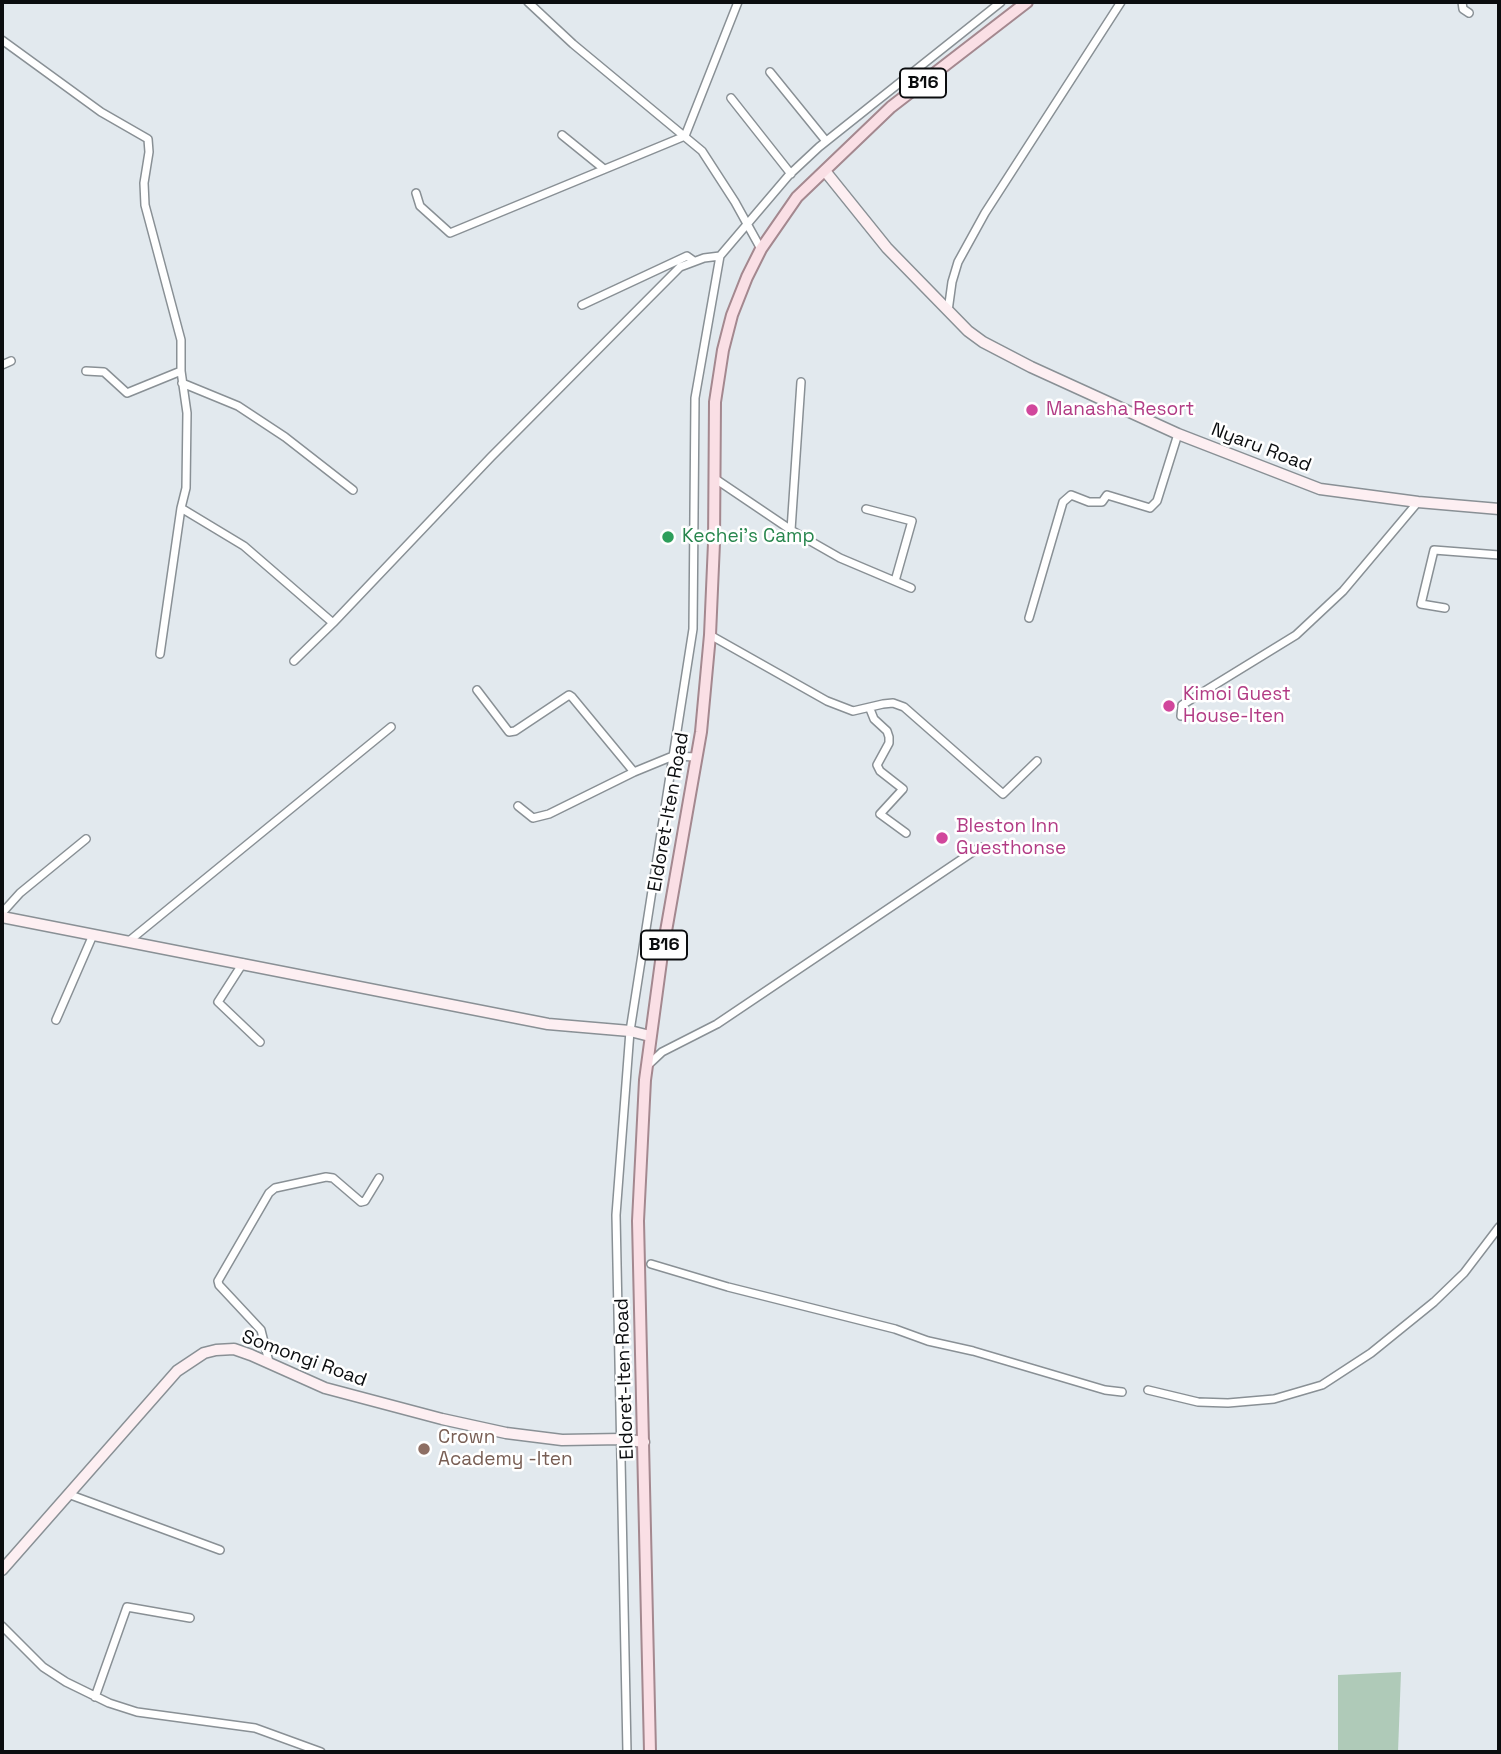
<!DOCTYPE html>
<html>
<head>
<meta charset="utf-8">
<style>
	body { margin:0 }
	#map { position:relative; width:1501px; height:1754px; overflow:hidden; background:#e2e9ee; font-family:"Space Grotesk",sans-serif }
	canvas { display:block }
	.frame { position:absolute; inset:0; border:4px solid #0b0d0f; pointer-events:none }
</style>
</head>
<body>
<div id="map">
<canvas width="1501" height="1754"></canvas>
<div class="frame"></div>
</div>
<script>
const g = document.querySelector('canvas').getContext('2d');
g.lineJoin = 'round';
function paint(path, color) { g.fillStyle = color; g.fill(path, 'evenodd'); }
const toPath = rows => new Path2D(rows.map(r => 'M' + r).join(''));
function strokePath(path, color, width, dash) { g.strokeStyle = color; g.lineWidth = width; g.lineCap = dash ? 'butt' : 'round'; g.setLineDash(dash || []); g.stroke(path); }
function drawText(font, color, halo, rows, align = 'center') {
  g.font = font + ' "Space Grotesk",sans-serif'; g.lineWidth = 5; g.setLineDash([]); g.textBaseline = 'middle'; g.strokeStyle = halo; g.fillStyle = color; for (const [text, x, y, turn = 0] of rows) {
    g.save(); g.translate(x, y); g.rotate((+turn || 0) * Math.PI / 180); g.textAlign = isNaN(turn) ? turn : align; if (halo) g.strokeText(text, 0, 0); g.fillText(text, 0, 0); g.restore();
  }
}
const green = toPath([
	[1401,1672,1398,1752,1338,1752,1338,1675]
]);
const street = toPath([
	[528,2,573,44,702,151,735,202,761,249],
	[1462,2,1463,9,1469,13],
	[2,40,101,112,148,139,149,152,144,183,145,205,181,340,181,371,187,413,186,488,181,508,244,546,333,623],
	[770,72,826,141],
	[731,98,791,174],
	[562,135,604,169],
	[416,193,420,206,450,233,685,136,738,2],
	[582,305,687,256,694,261],
	[948,311,952,282,958,262,985,213,1121,2],
	[2,365,11,361],
	[86,371,104,372,127,393,181,371],
	[182,383,238,406,285,437,353,490],
	[714,478,791,530,840,558,911,588],
	[866,509,912,521,895,581],
	[791,530,801,382],
	[1445,608,1421,604,1434,550,1499,555],
	[1029,618,1063,502,1071,495,1089,502,1102,502,1107,495,1150,508,1157,501,1178,434],
	[710,635,827,701,853,711,883,704,893,703,904,707,1003,794,1037,761],
	[160,654,181,508],
	[294,661,333,623,491,457,680,267,704,258,720,256,789,175,819,147,1001,2],
	[477,690,509,732,515,731,569,695,572,697,634,772],
	[870,709,874,719,887,731,889,737,889,743,877,765,880,771,903,789,880,814,906,833],
	[1181,716,1182,705,1296,635,1343,591,1418,502],
	[518,806,533,818,549,814,634,772,673,756,696,757],
	[2,913,20,893,86,839],
	[129,941,391,727],
	[243,963,218,1002,260,1042],
	[56,1020,93,935],
	[646,1067,662,1052,717,1024,980,847],
	[651,1264,728,1287,895,1329,928,1341,973,1351,1105,1390,1122,1392],
	[269,1362,261,1330,219,1285,218,1281,269,1193,275,1188,326,1177,333,1178,361,1202,365,1201,379,1178],
	[1148,1390,1198,1402,1228,1403,1274,1399,1322,1385,1371,1353,1434,1302,1464,1273,1499,1227],
	[68,1494,220,1550],
	[2,1626,43,1667,66,1682,109,1703,137,1712,255,1728,321,1752],
	[95,1697,127,1607,190,1618],
	[627,1752,616,1215,630,1031,693,629,695,398,720,256]
]);
const secondary = toPath([
	[825,171,887,248,968,331,983,342,1031,367,1178,434,1320,489,1418,502,1499,509],
	[2,917,548,1024,630,1031,650,1036],
	[2,1570,177,1371,204,1353,216,1350,234,1349,251,1355,325,1388,442,1419,506,1433,562,1440,622,1439,644,1442]
]);
const primary = toPath([
	[650,1752,638,1221,645,1080,662,954,701,732,710,635,714,543,715,402,723,350,732,315,747,277,761,249,797,197,891,107,1027,2]
]);
const markers = [
	[1032,410,7,"#d1479c"],
	[668,537,7,"#2e9e5b"],
	[1169,706,7,"#d1479c"],
	[942,838,7,"#d1479c"],
	[424,1449,7,"#8d6e63"]
];
const shields = [
	[923,83,46],
	[664,945,46]
];
const shieldNames = [
	["B16",923,83],
	["B16",664,945]
];
const hotelNames = [
	["Manasha Resort",1046,410],
	["Kimoi Guest",1183,695],
	["House-Iten",1183,717],
	["Bleston Inn",956,827],
	["Guesthonse",956,849]
];
const streetNames = [
	["Nyaru Road",1261,448,21],
	["Eldoret-Iten Road",669,812,-80],
	["Somongi Road",304,1359,20],
	["Eldoret-Iten Road",625,1379,-92]
];
const leisureNames = [
	["Kechei's Camp",682,537]
];
const educationNames = [
	["Crown",438,1438],
	["Academy -Iten",438,1460]
];
paint(green, '#afcab8');
strokePath(street, '#899095', 10);
strokePath(secondary, '#899095', 13);
strokePath(primary, '#a4888f', 14);
strokePath(street, '#fff', 7);
strokePath(secondary, '#fdeff2', 10);
strokePath(primary, '#fadfe5', 10);
for (const [x, y, r, color] of markers) { const dot = new Path2D(); dot.arc(x, y, r, 0, 2 * Math.PI); g.fillStyle = color; g.fill(dot); strokePath(dot, '#fff', 2.5); }
for (const [x, y, w] of shields) { const box = new Path2D(); box.roundRect(x - w / 2, y - 14.5, w, 29, 5); g.fillStyle = '#fff'; g.fill(box); strokePath(box, '#0b0d0f', 2); }
drawText('bold 18px', '#0b0d0f', null, shieldNames);
drawText('19px', '#b23c85', '#fff', hotelNames, 'left');
drawText('19px', '#0b0d0f', '#fff', streetNames);
drawText('19px', '#27864d', '#fff', leisureNames, 'left');
drawText('19px', '#785e54', '#fff', educationNames, 'left');
</script>
</body>
</html>
